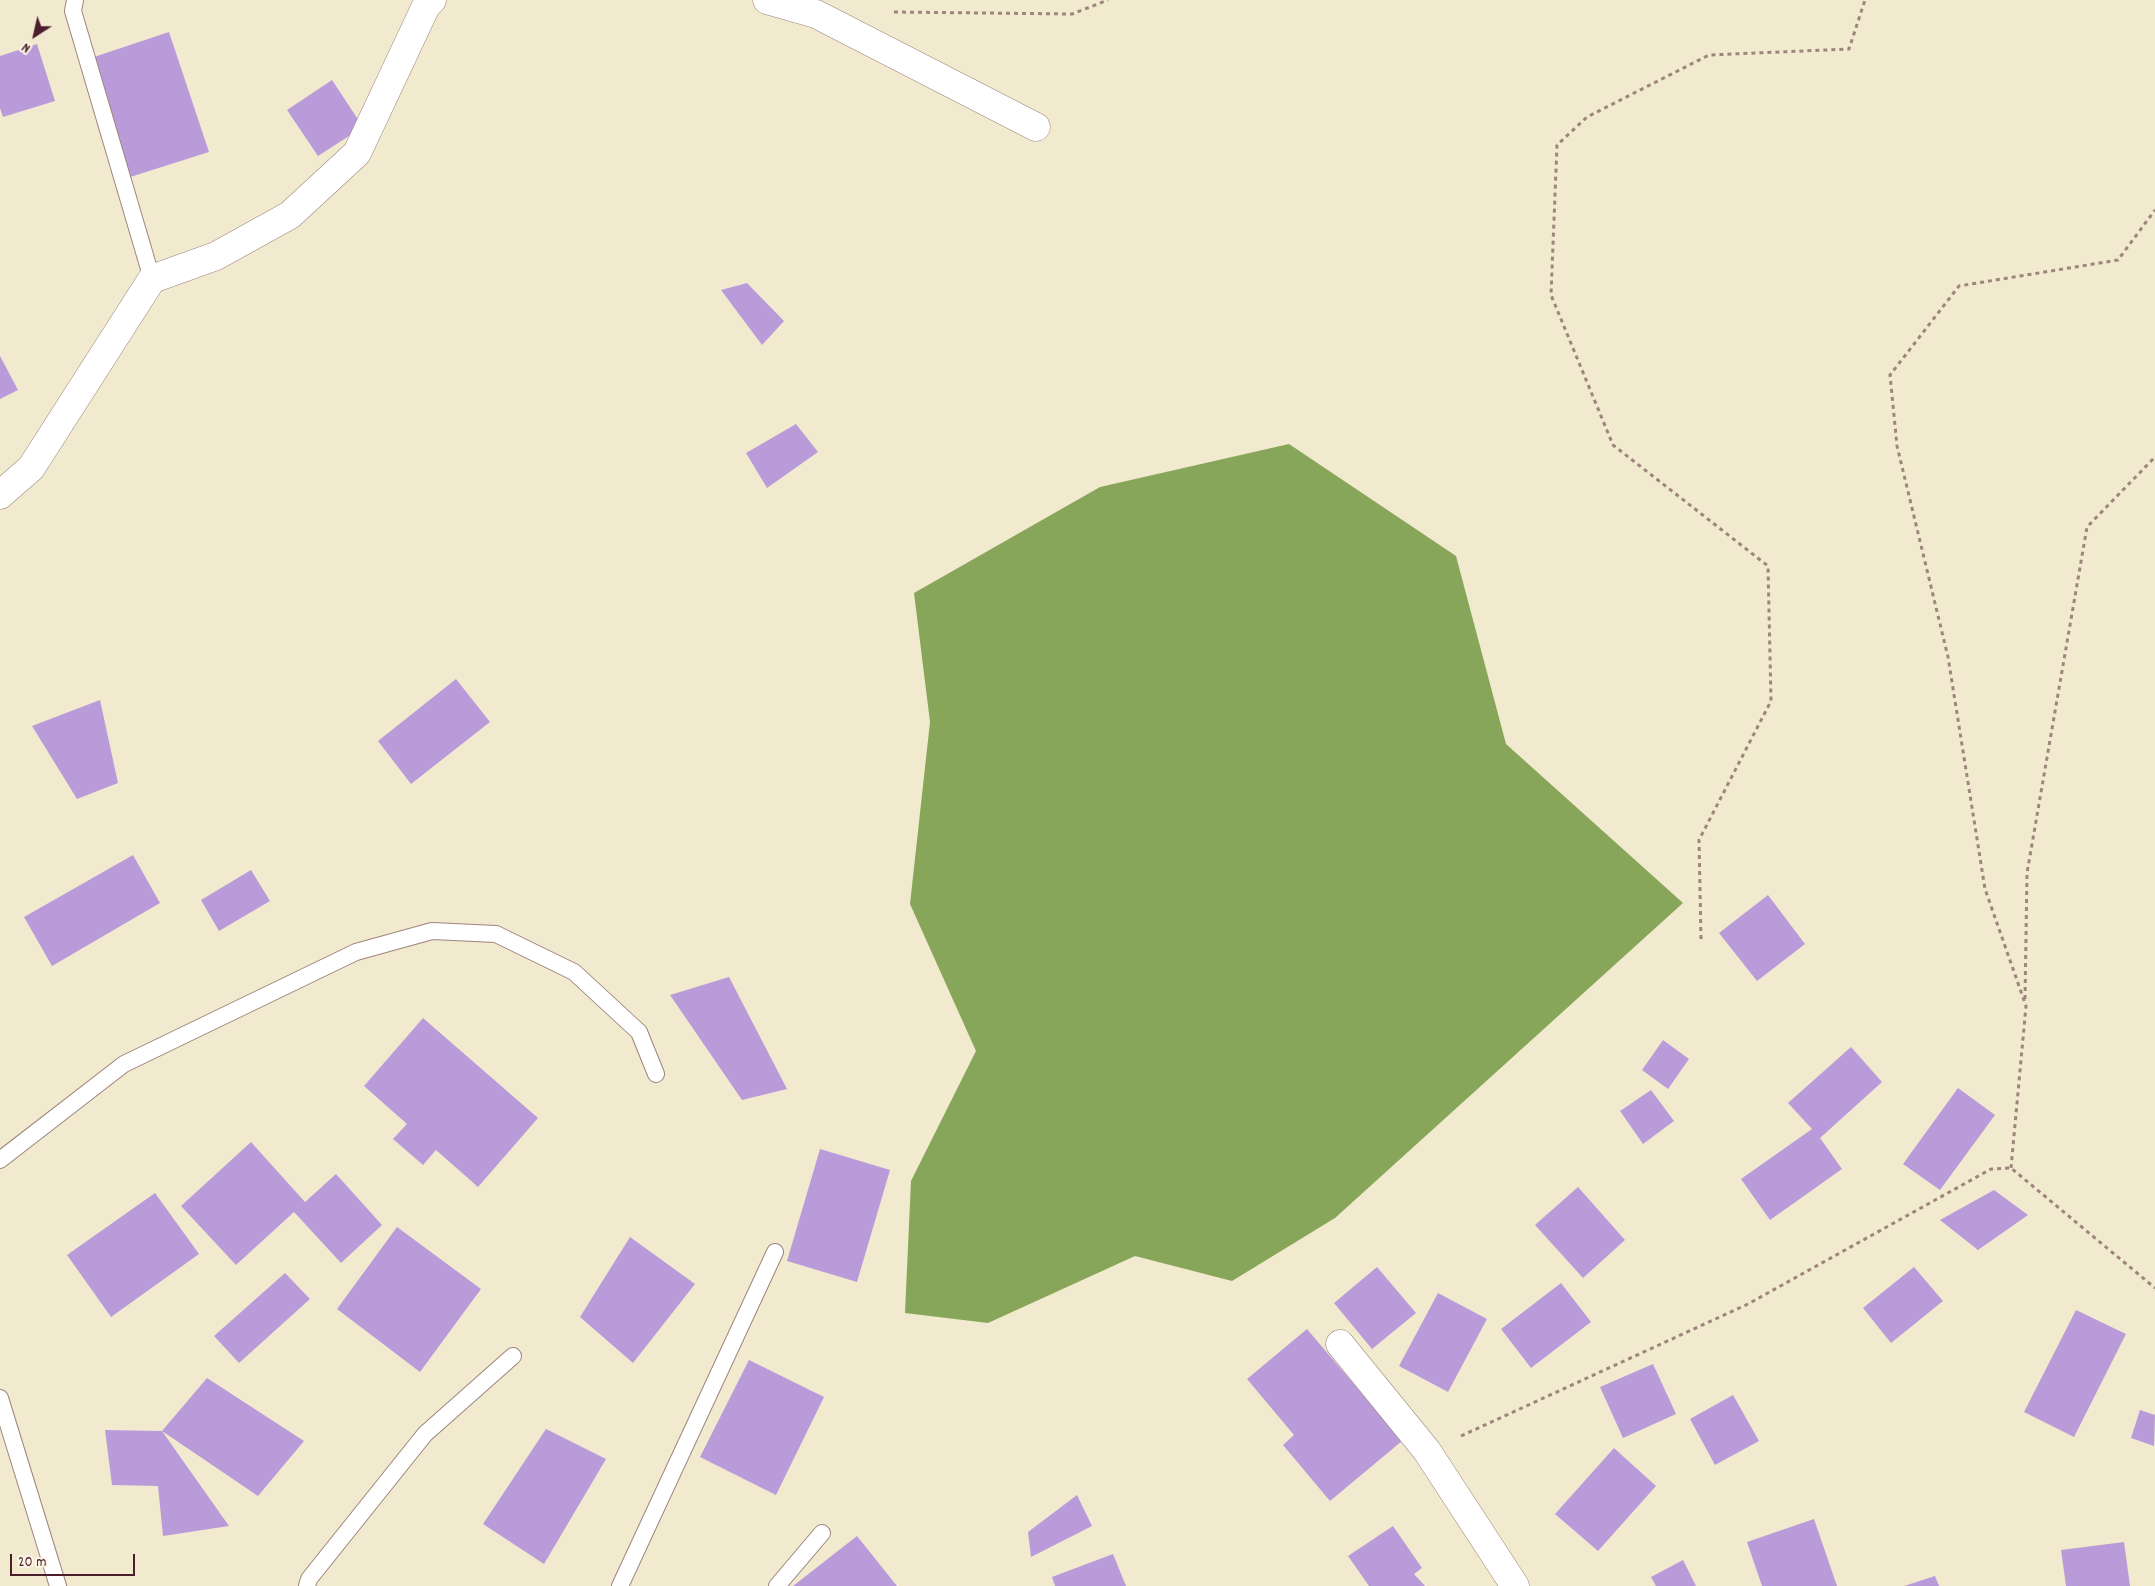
<!DOCTYPE html>
<html>
<head>
<meta charset="utf-8">
<style>
	body { margin:0 }
	#map { position:relative; width:2155px; height:1586px; overflow:hidden; background:#f1eacf; font-family:Dekko,sans-serif }
	canvas { display:block }
	.north { position:absolute; left:10px; top:10px; width:50px; height:50px; -webkit-text-stroke:4px #fcf5e5; paint-order:stroke; rotate:215deg; font-size:14px; font-weight:700; line-height:20px; text-align:center; color:#4a1f2b }
	.north::after { content:''; display:block; margin:auto; width:18px; height:22px; background:#4a1f2b; clip-path:polygon(50% 0,100% 100%,50% 72%,0 100%) }
	.scale { position:absolute; left:10px; top:1554px; width:125px; height:22px; box-sizing:border-box; border:2px solid #4a1f2b; border-top:0; padding-left:6px; font-size:15px; line-height:18px; white-space:nowrap; color:#4a1f2b; -webkit-text-stroke:4px #fcf5e5; paint-order:stroke }
</style>
</head>
<body>
<div id="map">
<canvas width="2155" height="1586"></canvas>
<div class="north">N</div>
<div class="scale">20 m</div>
</div>
<script>
const g = document.querySelector('canvas').getContext('2d');
g.lineJoin = 'round';
function paint(path, color) { g.fillStyle = color; g.fill(path, 'evenodd'); }
const toPath = rows => new Path2D(rows.map(r => 'M' + r).join(''));
function strokePath(path, color, width, dash) { g.strokeStyle = color; g.lineWidth = width; g.lineCap = dash ? 'butt' : 'round'; g.setLineDash(dash || []); g.stroke(path); }
const forest = toPath([
	[1289,444,1456,556,1506,744,1683,903,1335,1218,1232,1281,1135,1256,988,1323,905,1313,911,1181,976,1051,910,904,930,722,914,593,1100,487]
]);
const building = toPath([
	[169,32,209,152,127,178,88,59],
	[37,44,55,101,3,117,0,108,0,56],
	[332,80,363,127,318,156,287,110],
	[747,283,784,321,762,345,721,290],
	[0,356,18,390,0,399],
	[796,424,818,452,767,488,746,453],
	[456,679,490,722,411,784,378,741],
	[100,700,118,783,77,799,32,726],
	[133,855,160,903,52,966,24,917],
	[251,870,270,901,219,931,201,900],
	[1768,895,1805,944,1757,981,1719,933],
	[729,977,787,1089,742,1100,670,995],
	[423,1018,538,1118,478,1187,436,1150,423,1165,393,1139,407,1124,364,1086],
	[1663,1040,1689,1059,1668,1089,1642,1070],
	[1851,1047,1882,1082,1820,1138,1842,1169,1770,1220,1741,1179,1812,1129,1788,1103],
	[1958,1088,1995,1115,1940,1190,1903,1164],
	[1651,1090,1674,1121,1643,1144,1620,1111],
	[251,1142,305,1202,336,1174,382,1225,341,1263,294,1212,236,1265,181,1206],
	[820,1149,890,1170,857,1282,787,1261],
	[1578,1187,1625,1240,1583,1278,1535,1225],
	[1994,1190,2028,1215,1978,1250,1940,1220],
	[155,1193,199,1254,111,1317,67,1255],
	[397,1227,481,1289,420,1372,337,1309],
	[630,1237,695,1284,633,1363,580,1317],
	[1377,1267,1416,1313,1372,1349,1334,1303],
	[1914,1267,1943,1301,1891,1343,1863,1308],
	[285,1273,310,1299,239,1363,214,1336],
	[1561,1283,1591,1322,1531,1368,1501,1329],
	[1438,1293,1487,1319,1448,1392,1399,1366],
	[2076,1310,2126,1334,2074,1437,2024,1412],
	[1307,1329,1402,1441,1330,1501,1283,1445,1294,1435,1247,1379],
	[749,1360,824,1397,776,1495,700,1457],
	[1653,1364,1676,1414,1623,1438,1600,1387],
	[207,1378,304,1441,258,1496,162,1431],
	[1733,1395,1759,1441,1715,1465,1690,1419],
	[2140,1410,2155,1415,2154,1446,2131,1438],
	[546,1429,606,1459,544,1564,483,1524],
	[105,1430,162,1431,229,1526,163,1536,158,1486,112,1485],
	[1614,1448,1656,1486,1598,1551,1555,1514],
	[1077,1495,1092,1526,1031,1557,1028,1532],
	[1814,1519,1837,1586,1762,1586,1747,1542],
	[1393,1526,1422,1568,1414,1574,1425,1586,1369,1586,1348,1556],
	[857,1536,897,1586,793,1586],
	[2124,1542,2130,1586,2066,1586,2061,1550],
	[1113,1554,1126,1586,1055,1586,1052,1577],
	[1683,1560,1696,1586,1656,1586,1651,1577],
	[1935,1576,1939,1586,1904,1586]
]);
const path = toPath([
	[894,12,1072,14,1108,0],
	[1701,939,1699,840,1771,701,1768,566,1613,445,1551,295,1557,145,1587,117,1709,55,1849,49,1865,0],
	[2025,999,2027,873,2087,527,2155,457],
	[2011,1168,2026,1006,1985,889,1948,657,1897,446,1890,375,1959,286,2118,260,2155,210],
	[1461,1436,1748,1304,1991,1169,2011,1168,2155,1288]
]);
const lane = toPath([
	[75,0,73,11,152,279],
	[0,1160,124,1064,356,952,432,931,496,934,574,972,639,1032,656,1074],
	[0,1398,58,1586],
	[307,1586,309,1579,425,1434,513,1356],
	[620,1586,775,1252],
	[777,1586,822,1533]
]);
const street = toPath([
	[767,0,816,14,1036,127],
	[0,495,31,468,152,279,216,256,290,215,357,153,426,6,432,0],
	[1340,1344,1427,1451,1515,1586]
]);
paint(forest, '#87a659');
paint(building, '#ba9bd9');
strokePath(lane, '#9e847d', 18);
strokePath(street, '#9e847d', 29);
strokePath(path, '#9e847d', 3, [4, 4]);
strokePath(lane, '#fff', 16);
strokePath(street, '#fff', 28);
</script>
</body>
</html>
